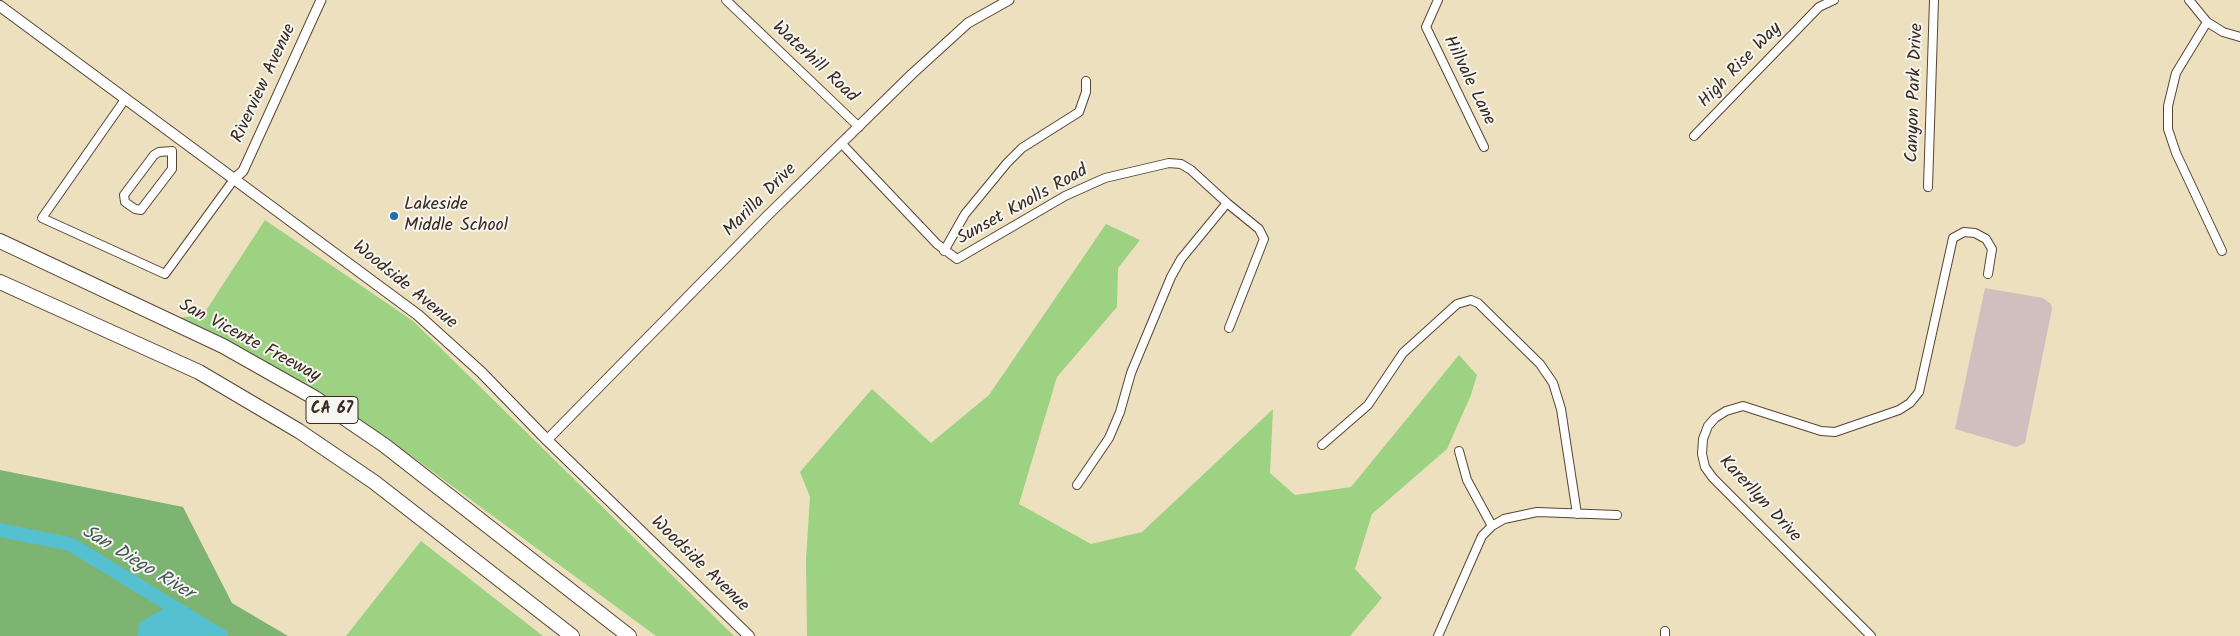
<!DOCTYPE html>
<html>
<head>
<meta charset="utf-8">
<style>
	body { margin:0 }
	canvas { display:block; background:#ede0bf }
</style>
</head>
<body>
<canvas width="2240" height="636"></canvas>
<script>
const g = document.querySelector('canvas').getContext('2d');
g.lineJoin = 'round';
function paint(path, color) { g.fillStyle = color; g.fill(path, 'evenodd'); }
const toPath = rows => new Path2D(rows.map(r => 'M' + r).join(''));
function strokePath(path, color, width, dash) { g.strokeStyle = color; g.lineWidth = width; g.lineCap = dash ? 'butt' : 'round'; g.setLineDash(dash || []); g.stroke(path); }
function drawText(font, color, halo, rows, align = 'center') {
  g.font = font + ' Kalam,sans-serif'; g.lineWidth = 4; g.setLineDash([]); g.textBaseline = 'middle'; g.strokeStyle = halo; g.fillStyle = color; for (const [text, x, y, turn = 0] of rows) {
    g.save(); g.translate(x, y); g.rotate((+turn || 0) * Math.PI / 180); g.textAlign = isNaN(turn) ? turn : align; if (halo) g.strokeText(text, 0, 0); g.fillText(text, 0, 0); g.restore();
  }
}
const industrial = toPath([
	[1985,288,2043,298,2051,304,2052,309,2025,443,2016,447,1955,429]
]);
const green = toPath([
	[265,220,413,321,734,636,656,636,414,458,297,383,178,318,203,315],
	[1106,224,1140,240,1118,268,1117,307,1057,377,1019,504,1091,544,1142,532,1273,409,1270,473,1295,495,1351,487,1459,355,1477,375,1471,395,1447,449,1372,514,1355,569,1382,598,1350,636,807,636,806,559,810,497,800,472,872,389,931,443,989,395],
	[421,541,543,636,346,636]
]);
const forest = toPath([
	[0,470,183,507,232,603,288,636,0,636]
]);
const water = toPath([
	[170,605,221,636,138,636,139,623]
]);
const river = toPath([
	[0,530,70,544,221,636]
]);
const minor = toPath([
	[726,0,859,127],
	[1438,0,1426,27,1484,147],
	[2189,0,2207,22,2223,32,2240,37],
	[2207,22,2176,73,2168,106,2168,129,2176,153,2222,251],
	[126,98,42,218,165,274,235,178],
	[1694,136,1819,7,1834,0],
	[842,144,937,244,957,259,1065,196,1105,178,1169,163,1181,164,1191,170,1227,203,1181,259,1171,277,1131,373,1120,412,1109,438,1077,485],
	[172,151,172,169,143,207,141,210,135,209,125,202,124,195,154,155,159,152,172,151],
	[1928,187,1934,0],
	[1227,203,1259,229,1264,239,1229,328],
	[944,251,965,214,1007,163,1022,148,1079,112,1086,92,1086,81],
	[1322,445,1368,405,1403,353,1457,304,1471,300,1478,303,1540,364,1553,383,1561,409,1577,514],
	[1459,451,1467,480,1492,526],
	[1438,636,1482,536,1492,526,1504,519,1537,512,1617,515],
	[1665,636,1665,631],
	[1871,636,1713,478,1705,467,1702,454,1703,439,1708,426,1715,418,1726,411,1743,406,1821,431,1835,432,1899,410,1910,403,1919,392,1953,238,1964,232,1975,233,1986,239,1992,249,1988,274]
]);
const tertiary = toPath([
	[235,178,243,171,321,0],
	[547,440,767,216,912,74,968,23,1009,0]
]);
const secondary = toPath([
	[0,6,418,315,481,372,547,440,749,636]
]);
const motorway = toPath([
	[0,241,223,346,315,398,384,445,629,636],
	[0,282,199,372,299,431,374,482,572,636]
]);
const markers = [
	[394,216,5,"#1f6fb2"]
];
const shields = [
	[332,410,52]
];
const shieldNames = [
	["CA 67",332,410]
];
const streetNames = [
	["Waterhill Road",814,63,43],
	["High Rise Way",1741,66,-46],
	["Hillvale Lane",1468,81,64],
	["Riverview Avenue",265,84,-65],
	["Canyon Park Drive",1916,93,-88],
	["Marilla Drive",761,201,-45],
	["Sunset Knolls Road",1023,206,-29],
	["Woodside Avenue",404,286,39],
	["San Vicente Freeway",249,342,28],
	["Karerllyn Drive",1759,500,47],
	["Woodside Avenue",699,565,44]
];
const poiNames = [
	["Lakeside",404,206],
	["Middle School",404,227]
];
const waterNames = [
	["San Diego River",137,564,31]
];
paint(industrial, '#d1bfbf');
paint(green, '#9dd283');
paint(forest, '#7eb471');
paint(water, '#55c0d0');
strokePath(river, '#55c0d0', 14);
strokePath(minor, '#564536', 10);
strokePath(tertiary, '#564536', 11);
strokePath(secondary, '#564536', 12);
strokePath(motorway, '#564536', 16);
strokePath(minor, '#fff', 8);
strokePath(tertiary, '#fff', 9);
strokePath(secondary, '#fff', 10);
strokePath(motorway, '#fff', 14);
for (const [x, y, r, color] of markers) { const dot = new Path2D(); dot.arc(x, y, r, 0, 2 * Math.PI); g.fillStyle = color; g.fill(dot); strokePath(dot, '#f6f6f2', 2); }
for (const [x, y, w] of shields) { const box = new Path2D(); box.roundRect(x - w / 2, y - 13.5, w, 27, 4); g.fillStyle = '#f6f6f2'; g.fill(box); strokePath(box, '#3b2a1e', 1); }
drawText('bold 16px', '#3b2a1e', null, shieldNames);
drawText('18px', '#3b2a1e', '#f6f6f2', streetNames);
drawText('18px', '#3b2a1e', '#f6f6f2', poiNames, 'left');
drawText('italic 19px', '#435753', '#f6f6f2', waterNames);
</script>
</body>
</html>
